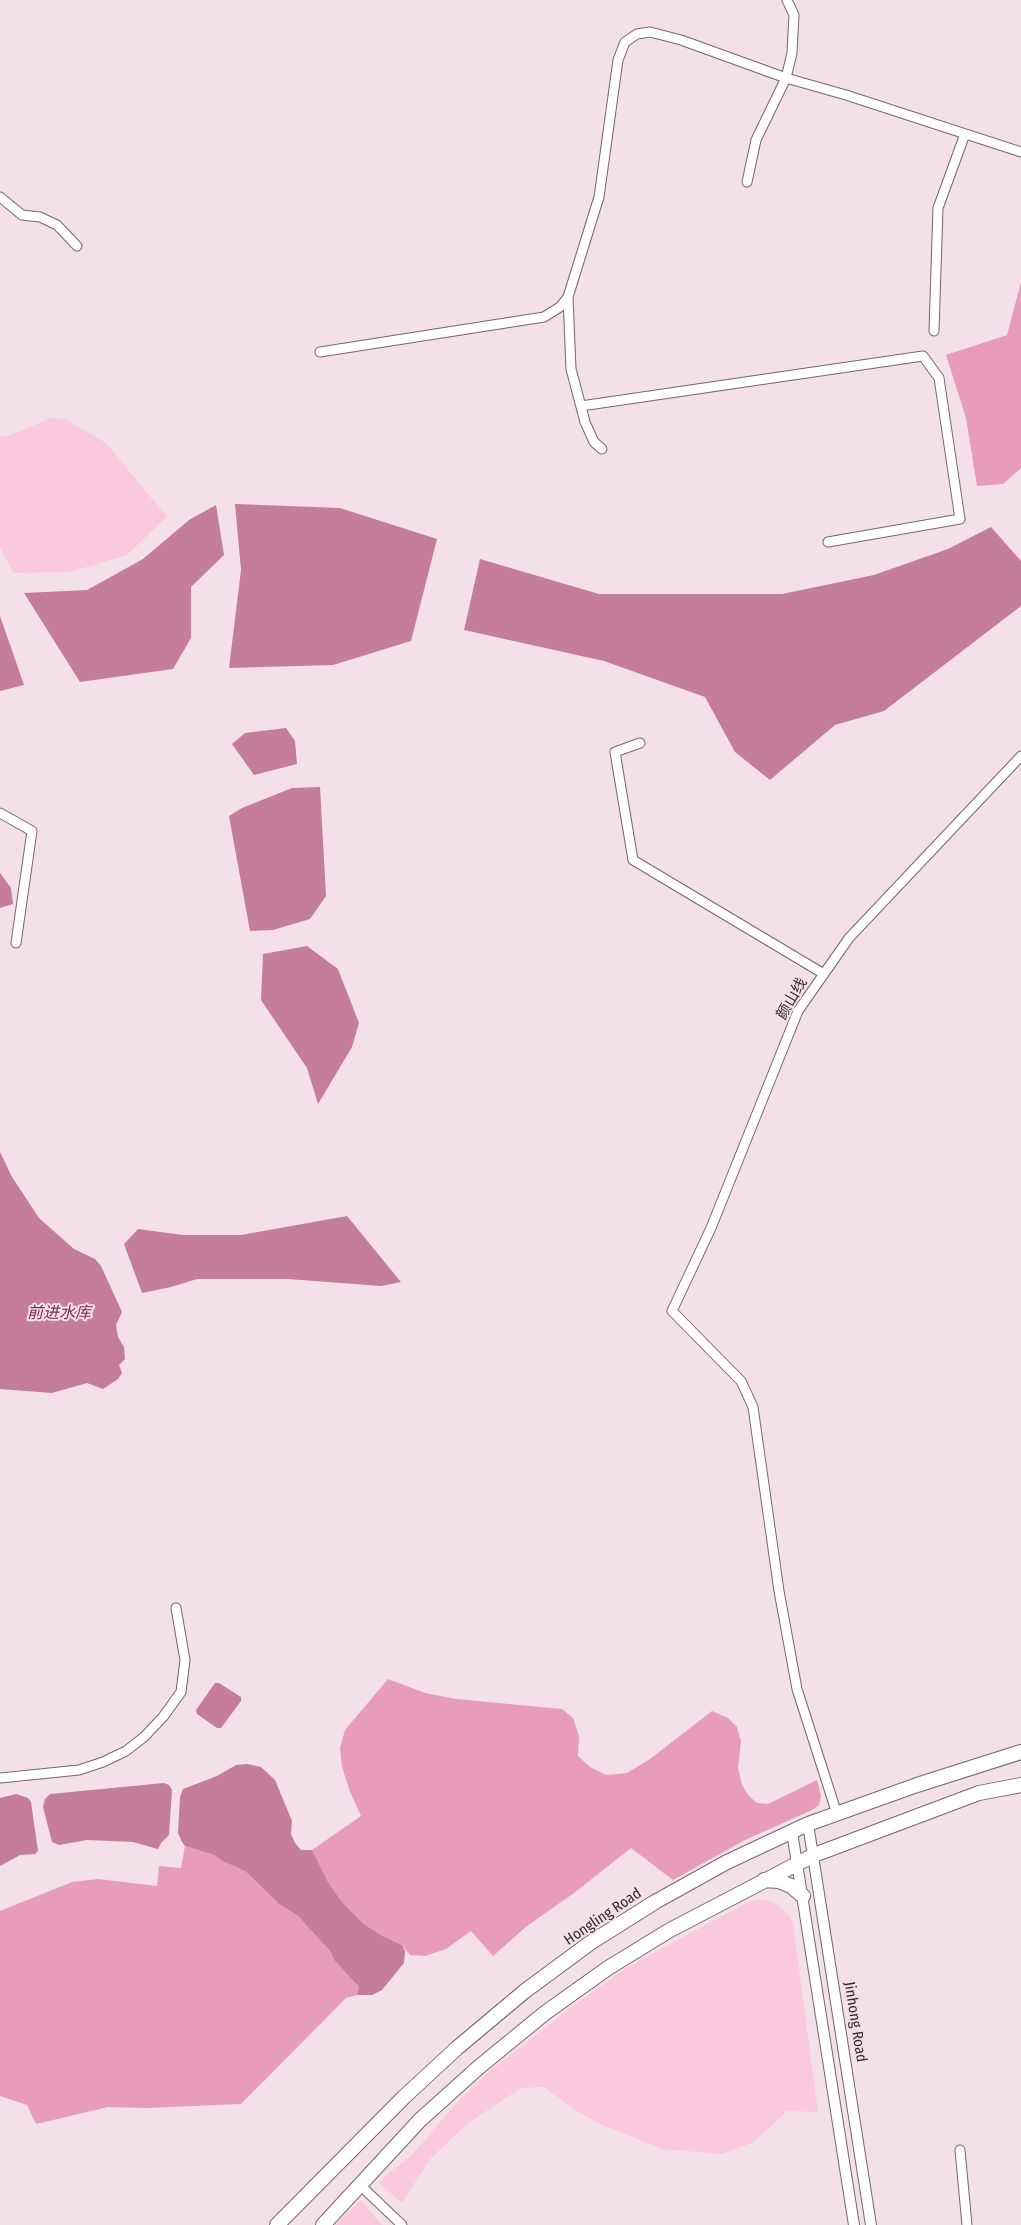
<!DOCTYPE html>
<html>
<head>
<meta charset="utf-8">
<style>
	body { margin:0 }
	canvas { display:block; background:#f4e0e8 }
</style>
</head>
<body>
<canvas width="1021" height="2225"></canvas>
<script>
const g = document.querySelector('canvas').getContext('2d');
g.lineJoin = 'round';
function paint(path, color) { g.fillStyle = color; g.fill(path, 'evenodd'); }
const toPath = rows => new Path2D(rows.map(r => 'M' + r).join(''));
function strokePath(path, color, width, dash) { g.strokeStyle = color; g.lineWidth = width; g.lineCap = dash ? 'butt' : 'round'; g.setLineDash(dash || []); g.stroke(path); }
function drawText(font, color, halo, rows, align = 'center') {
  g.font = font + ' "Fira Sans Condensed","Noto Sans SC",sans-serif'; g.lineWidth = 4; g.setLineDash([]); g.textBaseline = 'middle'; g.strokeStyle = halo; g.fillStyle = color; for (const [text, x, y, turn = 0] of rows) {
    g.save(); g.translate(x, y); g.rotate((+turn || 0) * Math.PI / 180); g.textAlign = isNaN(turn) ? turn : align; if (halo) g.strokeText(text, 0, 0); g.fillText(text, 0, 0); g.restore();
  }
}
const green = toPath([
	[51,418,67,420,106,443,167,517,127,555,70,572,13,573,0,547,0,436,6,437],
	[758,1900,768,1900,779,1906,787,1913,793,1923,818,2112,787,2111,754,2142,722,2154,662,2149,600,2124,572,2108,544,2087,521,2088,467,2124,430,2159,402,2203,380,2184,386,2175,412,2155,461,2098,491,2070,569,2009,626,1968,748,1902],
	[361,2200,382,2225,335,2225]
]);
const forest = toPath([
	[1021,282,1021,468,1003,484,977,486,966,418,946,355,1007,335],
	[388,1679,425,1693,456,1699,562,1709,573,1718,579,1736,578,1756,590,1767,606,1775,627,1773,650,1759,712,1711,728,1718,737,1727,741,1741,738,1768,742,1785,749,1796,757,1803,768,1804,817,1780,821,1796,819,1805,812,1810,745,1840,673,1880,631,1848,574,1893,527,1926,493,1956,471,1931,446,1949,425,1956,410,1955,402,1945,381,1935,364,1924,342,1902,328,1882,312,1850,361,1816,350,1792,342,1767,340,1748,345,1730],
	[185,1846,214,1855,222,1861,245,1871,279,1904,298,1916,330,1951,334,1960,359,1987,357,1995,346,1998,241,2104,147,2108,108,2107,36,2124,27,2105,0,2096,0,1911,72,1882,98,1879,157,1886,159,1866,181,1868]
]);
const water = toPath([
	[235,504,340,508,437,539,411,641,333,665,229,668,241,570],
	[216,505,224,555,191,587,191,638,173,669,80,682,24,593,87,590,143,559,189,520],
	[991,527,1021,561,1021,606,884,711,835,725,770,780,735,752,705,697,604,661,464,630,480,559,599,594,782,594,874,575,948,549],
	[0,616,24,685,0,691],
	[286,728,295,741,297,764,254,775,232,744,245,733],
	[320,787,326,896,310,919,273,930,250,931,229,816,242,808,292,788],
	[0,873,11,888,13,904,0,908],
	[307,946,338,969,359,1023,352,1047,318,1104,307,1068,261,1000,263,954],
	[0,1152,12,1177,39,1218,74,1249,95,1259,101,1266,122,1312,116,1325,118,1337,124,1347,125,1359,119,1365,122,1373,118,1379,103,1389,87,1383,52,1393,0,1389],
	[347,1216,401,1282,381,1286,288,1279,197,1279,171,1287,142,1293,124,1244,138,1229,183,1235,241,1235],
	[215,1683,219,1683,241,1697,241,1701,221,1728,217,1728,197,1714,196,1710],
	[247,1764,261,1767,275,1780,292,1821,291,1834,295,1843,301,1850,312,1850,328,1882,342,1902,364,1924,381,1935,402,1945,405,1951,404,1963,382,1990,372,1995,357,1995,359,1987,334,1960,330,1951,298,1916,279,1904,245,1871,222,1861,214,1855,185,1846,182,1842,178,1833,180,1797,183,1789,217,1776,236,1765],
	[164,1783,169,1785,172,1790,169,1835,161,1843,158,1849,133,1842,87,1840,59,1845,52,1842,43,1807,45,1799,50,1794],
	[16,1794,28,1798,31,1802,38,1851,35,1854,20,1855,0,1866,0,1798]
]);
const minor = toPath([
	[747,182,756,140,786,78,792,53,794,15,787,0],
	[0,197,22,215,40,217,57,225,77,246],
	[934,331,938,208,965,134],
	[320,352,544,317,560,307,568,297],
	[581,406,923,356,939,378,960,519,828,542],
	[602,449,594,442,585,422,571,369,568,297,599,197,618,60,625,42,637,34,650,32,681,40,786,78,846,95,1021,152],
	[640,743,615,752,633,860,824,974],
	[0,813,32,831,16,943],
	[0,1778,79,1770,103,1762,126,1751,144,1737,163,1717,181,1692,185,1660,176,1608],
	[837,1814,797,1689,779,1591,753,1407,741,1381,672,1311,711,1228,798,1011,849,938,1021,756],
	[960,2150,967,2225],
	[360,2185,402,2225]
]);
const tertiary = toPath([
	[808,1824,871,2225],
	[792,1832,854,2225]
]);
const primary = toPath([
	[764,1880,779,1881,791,1886,803,1896],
	[277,2225,404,2097,457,2048,525,1991,590,1943,655,1902,727,1862,808,1824,917,1785,1021,1752],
	[323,2225,420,2120,479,2067,545,2013,608,1968,670,1930,814,1855,979,1793,1021,1785]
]);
const streetNames = [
	["颜山线",792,999,-60],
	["Hongling Road",603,1917,-34],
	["Jinhong Road",855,2022,81]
];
const waterNames = [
	["前进水库",59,1314]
];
paint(green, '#fac9dd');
paint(forest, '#e79cbc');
paint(water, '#c57d9c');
strokePath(minor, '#77666c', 11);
strokePath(tertiary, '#77666c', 12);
strokePath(primary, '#77666c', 16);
strokePath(minor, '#fff', 9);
strokePath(tertiary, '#fff', 10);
strokePath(primary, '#fff', 14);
drawText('15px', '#332b2e', '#f4e0e8', streetNames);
drawText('italic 16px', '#802956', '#f4e0e8', waterNames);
</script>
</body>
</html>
